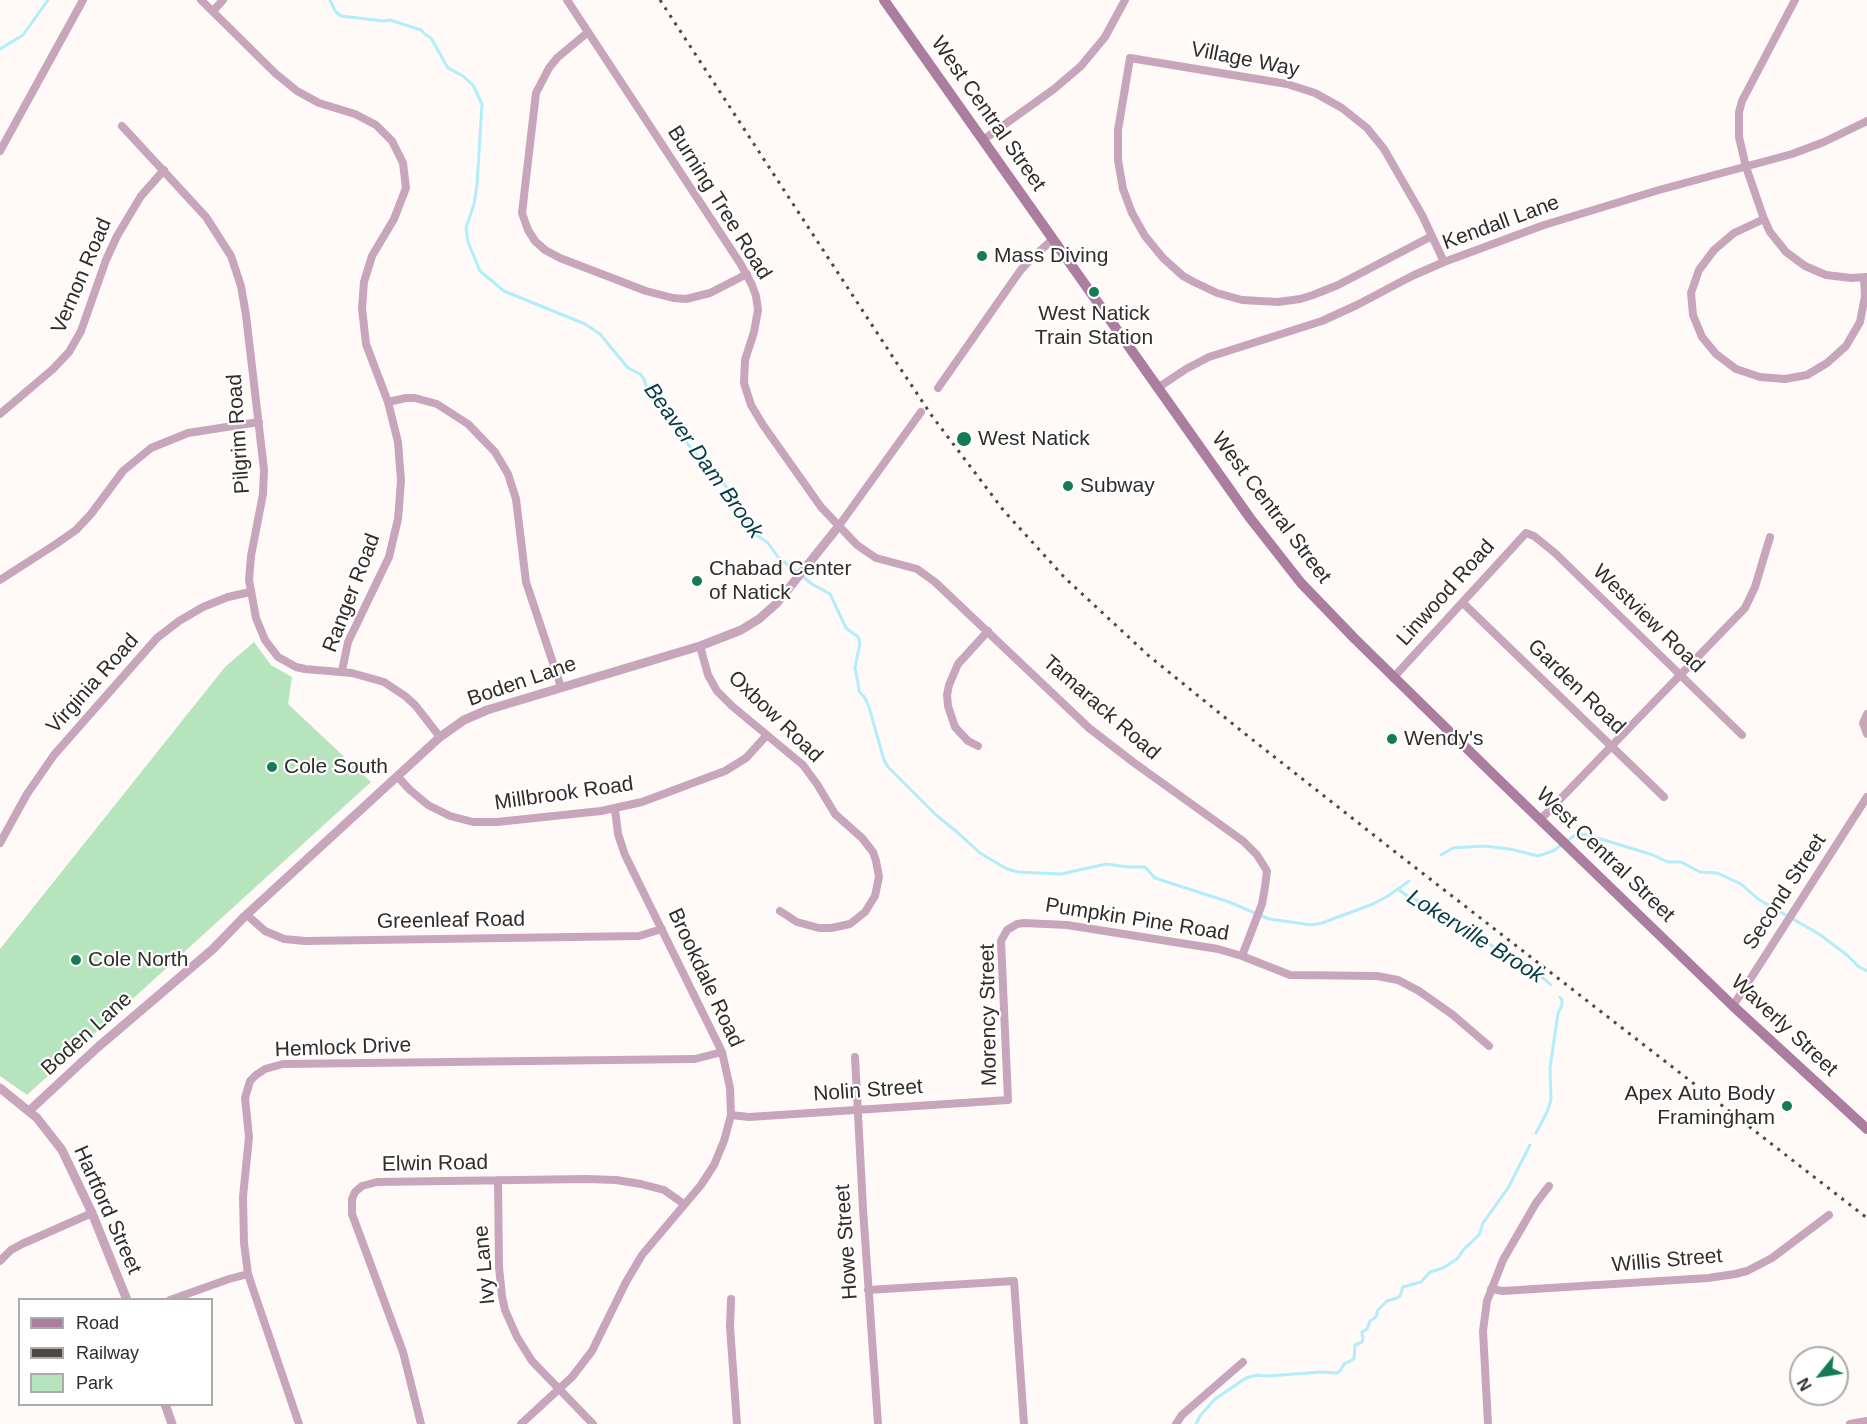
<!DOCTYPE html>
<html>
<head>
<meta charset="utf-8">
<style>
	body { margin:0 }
	#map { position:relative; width:1867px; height:1424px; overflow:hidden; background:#fffaf7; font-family:Arial,sans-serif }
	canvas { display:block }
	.legend { position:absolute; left:18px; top:1298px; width:195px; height:108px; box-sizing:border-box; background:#fff; border:2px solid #adabaa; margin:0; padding:8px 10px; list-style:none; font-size:18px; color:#312d2a }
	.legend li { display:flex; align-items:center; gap:12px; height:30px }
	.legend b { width:30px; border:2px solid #adabaa }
	.north { position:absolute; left:1789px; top:1346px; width:60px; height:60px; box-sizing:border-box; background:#fff; border:2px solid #adabaa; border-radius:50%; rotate:240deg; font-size:16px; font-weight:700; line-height:24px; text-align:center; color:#312d2a }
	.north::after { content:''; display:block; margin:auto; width:21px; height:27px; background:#157b54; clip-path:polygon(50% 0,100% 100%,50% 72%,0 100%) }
</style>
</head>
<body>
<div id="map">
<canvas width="1867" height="1424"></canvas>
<ul class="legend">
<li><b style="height:8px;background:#ab7d9e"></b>Road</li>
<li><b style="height:8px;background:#4c4845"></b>Railway</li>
<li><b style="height:16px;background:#b6e5bd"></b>Park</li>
</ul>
<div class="north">N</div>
</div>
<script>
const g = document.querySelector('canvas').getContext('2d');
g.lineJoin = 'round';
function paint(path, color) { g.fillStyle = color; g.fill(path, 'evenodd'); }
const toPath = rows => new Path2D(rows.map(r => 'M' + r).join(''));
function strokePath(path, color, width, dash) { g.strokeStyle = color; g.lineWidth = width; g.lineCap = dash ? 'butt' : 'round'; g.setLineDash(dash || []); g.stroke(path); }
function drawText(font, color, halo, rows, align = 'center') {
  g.font = font + ' Arial,sans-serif'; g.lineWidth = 4.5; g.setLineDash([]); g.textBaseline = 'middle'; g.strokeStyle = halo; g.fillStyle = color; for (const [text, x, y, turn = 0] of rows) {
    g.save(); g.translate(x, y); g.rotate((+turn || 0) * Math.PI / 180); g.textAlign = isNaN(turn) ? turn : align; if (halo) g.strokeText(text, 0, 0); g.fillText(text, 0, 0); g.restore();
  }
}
const green = toPath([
	[254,642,271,665,292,677,288,704,371,782,27,1095,0,1076,0,949,225,667]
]);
const stream = toPath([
	[330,0,335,11,341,16,384,21,390,20,421,30,426,35,431,38,448,68,463,76,473,85,482,104,477,185,474,204,466,228,468,242,480,271,504,291,585,324,600,334,628,368,640,374,644,379,648,393,652,399,695,453,725,485,755,534,768,543,778,557,812,584,830,594,846,628,858,637,860,643,855,668,858,683,859,691,865,698,869,707,884,760,888,767,936,815,957,832,980,853,1007,869,1018,872,1061,874,1106,864,1128,867,1145,867,1155,878,1229,902,1269,919,1312,925,1322,923,1373,904,1388,896,1409,881],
	[0,49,23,35,48,0],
	[1567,841,1574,836,1582,834,1588,835,1653,855,1668,862,1681,862,1700,872,1717,873,1741,884,1758,899,1819,934,1847,955,1859,967,1867,971],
	[1441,855,1453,848,1484,846,1510,849,1538,856,1553,851,1561,845],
	[1398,889,1410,898,1422,902,1427,906,1444,913,1460,928,1482,937,1492,946,1499,948,1525,966,1531,972,1542,977,1551,985],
	[1536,1133,1547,1112,1551,1100,1550,1068,1558,1013,1562,1005,1562,1000,1560,997],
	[1196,1424,1200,1416,1215,1399,1246,1378,1257,1375,1267,1376,1322,1372,1337,1373,1340,1371,1344,1364,1354,1359,1355,1345,1362,1342,1363,1339,1362,1332,1367,1329,1370,1321,1376,1317,1378,1310,1387,1301,1397,1298,1400,1296,1403,1287,1421,1282,1430,1272,1443,1268,1457,1259,1464,1249,1479,1235,1483,1223,1508,1188,1530,1145]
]);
const minor = toPath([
	[201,0,275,73,297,91,319,103,355,114,376,125,392,141,403,163,406,188,394,219,372,256,364,282,362,308,366,344,388,402,398,442,401,481,398,519,389,557,348,642,342,671],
	[567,0,740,263,752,285,756,296,758,310,754,332,745,360,744,383,751,405,763,425,821,507,857,545,876,558,917,569,935,582,1089,728,1133,762,1243,841,1257,855,1267,871,1265,887,1262,904,1242,956],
	[1795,0,1742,101,1739,112,1739,137,1746,167,1764,219,1770,232,1786,252,1805,266,1826,275,1851,278,1867,277],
	[213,11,223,0],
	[588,32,557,58,549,68,536,93,522,213,528,230,535,241,545,250,560,258,646,291,673,298,686,299,710,293,747,274],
	[122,126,206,217,231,256,241,286,246,315,264,470,263,494,251,556,249,580,256,618,265,640,278,657,296,667,305,669,352,673,384,682,405,696,415,705,440,737],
	[983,140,1054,89,1081,66,1105,37,1125,0],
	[0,151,83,0],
	[1764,219,1734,233,1714,250,1699,270,1691,293,1693,315,1702,337,1716,354,1736,369,1760,377,1785,379,1807,375,1827,363,1846,346,1860,322,1865,296,1864,278],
	[1432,236,1338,285,1313,295,1300,299,1278,302,1242,300,1217,293,1194,282,1183,276,1163,258,1145,236,1132,213,1123,189,1118,160,1118,130,1130,58,1287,84,1315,93,1342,108,1367,128,1384,149,1422,215,1437,247,1444,262],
	[1159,387,1186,369,1209,357,1322,321,1357,305,1412,276,1444,262,1544,225,1659,190,1792,154,1824,142,1867,121],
	[938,388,1020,271,1029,261,1053,239],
	[388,402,406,398,415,398,437,404,468,424,495,452,508,474,516,499,526,582,561,687],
	[0,414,53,369,69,352,81,331,106,260,117,236,141,196,164,170],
	[838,527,921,412],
	[0,580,56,544,76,530,91,514,123,471,151,448,188,433,259,422],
	[1463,603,1664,797],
	[700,646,708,675,717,691,732,706,803,765,817,784,835,814,862,838,873,852,876,861,879,877,875,896,865,912,850,924,831,928,819,928,797,922,780,911],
	[1393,678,1526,533,1534,536,1555,553,1742,735],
	[1867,714,1863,723,1867,734],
	[978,746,968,741,955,727,948,706,947,695,949,685,958,664,988,631],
	[397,776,410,790,428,805,450,816,473,822,497,822,601,811,642,802,725,771,746,758,767,735],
	[1540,820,1745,608,1755,587,1770,537],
	[0,843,27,794,54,755,157,638,179,621,203,607,228,597,250,592],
	[247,915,265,931,284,939,305,941,639,936,662,929],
	[1733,1006,1867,797],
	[855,1057,863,1209,878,1424],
	[731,1115,749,1117,1008,1100,1001,941,1007,930,1017,924,1024,923,1067,925,1218,949,1242,956,1290,975,1377,976,1398,980,1419,991,1453,1015,1489,1046],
	[498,1180,499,1267,502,1296,505,1310,517,1337,532,1361,593,1424],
	[0,1261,11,1250,22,1244,92,1213],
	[1491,1289,1503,1291,1708,1278,1735,1274,1747,1271,1772,1258,1829,1215],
	[868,1290,1014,1281,1024,1424],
	[731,1299,730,1327,737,1424],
	[170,1300,229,1279,248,1274],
	[299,1424,254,1292,248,1274,244,1243,243,1197,249,1137,245,1098,250,1081,256,1075,265,1069,283,1064,695,1059,722,1052],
	[421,1424,403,1352,352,1214,352,1199,355,1192,362,1186,377,1182,586,1179,616,1180,641,1184,664,1190,684,1204],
	[521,1424,572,1377,592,1351,626,1282,642,1255,701,1185,714,1165,724,1141,731,1115,730,1088,722,1052,625,855,618,834,615,809],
	[1176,1424,1182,1415,1243,1362],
	[1488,1424,1483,1331,1487,1301,1503,1260,1536,1203,1549,1186],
	[1850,1424,1867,1421]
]);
const tertiary = toPath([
	[0,1088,37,1118,62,1150,92,1213,127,1300],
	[29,1111,98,1047,213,949,244,917,440,737,464,720,487,710,700,646,741,630,759,619,777,603,838,527],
	[165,1404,172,1424]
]);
const secondary = toPath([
	[884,0,1250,518,1301,583,1355,639,1498,779,1733,1006,1867,1129]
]);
const rail = toPath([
	[660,0,900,368,932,416,1004,511,1065,578,1149,656,1244,733,1394,851,1867,1218]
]);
const markers = [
	[982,256,6,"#157b54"],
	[1094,292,6,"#157b54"],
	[964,439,8,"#157b54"],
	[1068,486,6,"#157b54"],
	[697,581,6,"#157b54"],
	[1392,739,6,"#157b54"],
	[272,767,6,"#157b54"],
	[76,960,6,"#157b54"],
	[1787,1106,6,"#157b54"]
];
const streetNames = [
	["Village Way",1245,60,11],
	["West Central Street",988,114,55],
	["Burning Tree Road",719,203,58],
	["Kendall Lane",1501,223,-20],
	["Vernon Road",82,276,-67],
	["Pilgrim Road",239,434,-94],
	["West Central Street",1271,508,53],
	["Ranger Road",352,593,-69],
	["Linwood Road",1446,593,-48],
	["Westview Road",1648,619,44],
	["Boden Lane",522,682,-19],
	["Virginia Road",93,684,-48],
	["Garden Road",1576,687,44],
	["Tamarack Road",1101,708,41],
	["Oxbow Road",775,717,44],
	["Millbrook Road",564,794,-8],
	["West Central Street",1605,855,44],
	["Second Street",1785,892,-57],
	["Pumpkin Pine Road",1137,920,9],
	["Greenleaf Road",451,921,-1],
	["Brookdale Road",705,978,65],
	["Morency Street",989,1015,-91],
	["Waverly Street",1784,1026,43],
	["Boden Lane",87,1034,-42],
	["Hemlock Drive",343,1048,-2],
	["Nolin Street",868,1091,-4],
	["Elwin Road",435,1164,-1],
	["Hartford Street",107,1210,66],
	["Howe Street",847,1242,-94],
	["Willis Street",1667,1261,-5],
	["Ivy Lane",485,1265,-95]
];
const poiNames = [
	["Mass Diving",994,256],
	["West Natick",1094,314,"center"],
	["Train Station",1094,338,"center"],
	["West Natick",978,439],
	["Subway",1080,486],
	["Chabad Center",709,569],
	["of Natick",709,593],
	["Wendy's",1404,739],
	["Cole South",284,767],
	["Cole North",88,960],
	["Apex Auto Body",1775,1094,"right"],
	["Framingham",1775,1118,"right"]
];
const waterNames = [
	["Beaver Dam Brook",703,461,54],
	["Lokerville Brook",1475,937,32]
];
paint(green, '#b6e5bd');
strokePath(stream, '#b1edfb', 3);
strokePath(minor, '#c7a6bc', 8);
strokePath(tertiary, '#c7a6bc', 9);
strokePath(secondary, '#ab7d9e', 10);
strokePath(rail, '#4c4845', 3, [3, 6]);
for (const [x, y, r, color] of markers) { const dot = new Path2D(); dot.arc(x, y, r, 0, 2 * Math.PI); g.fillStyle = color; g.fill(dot); strokePath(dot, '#fff', 2); }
drawText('21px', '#312d2a', '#fff', streetNames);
drawText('21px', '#312d2a', '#fff', poiNames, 'left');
drawText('italic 22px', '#053c45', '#fff', waterNames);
</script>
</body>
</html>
